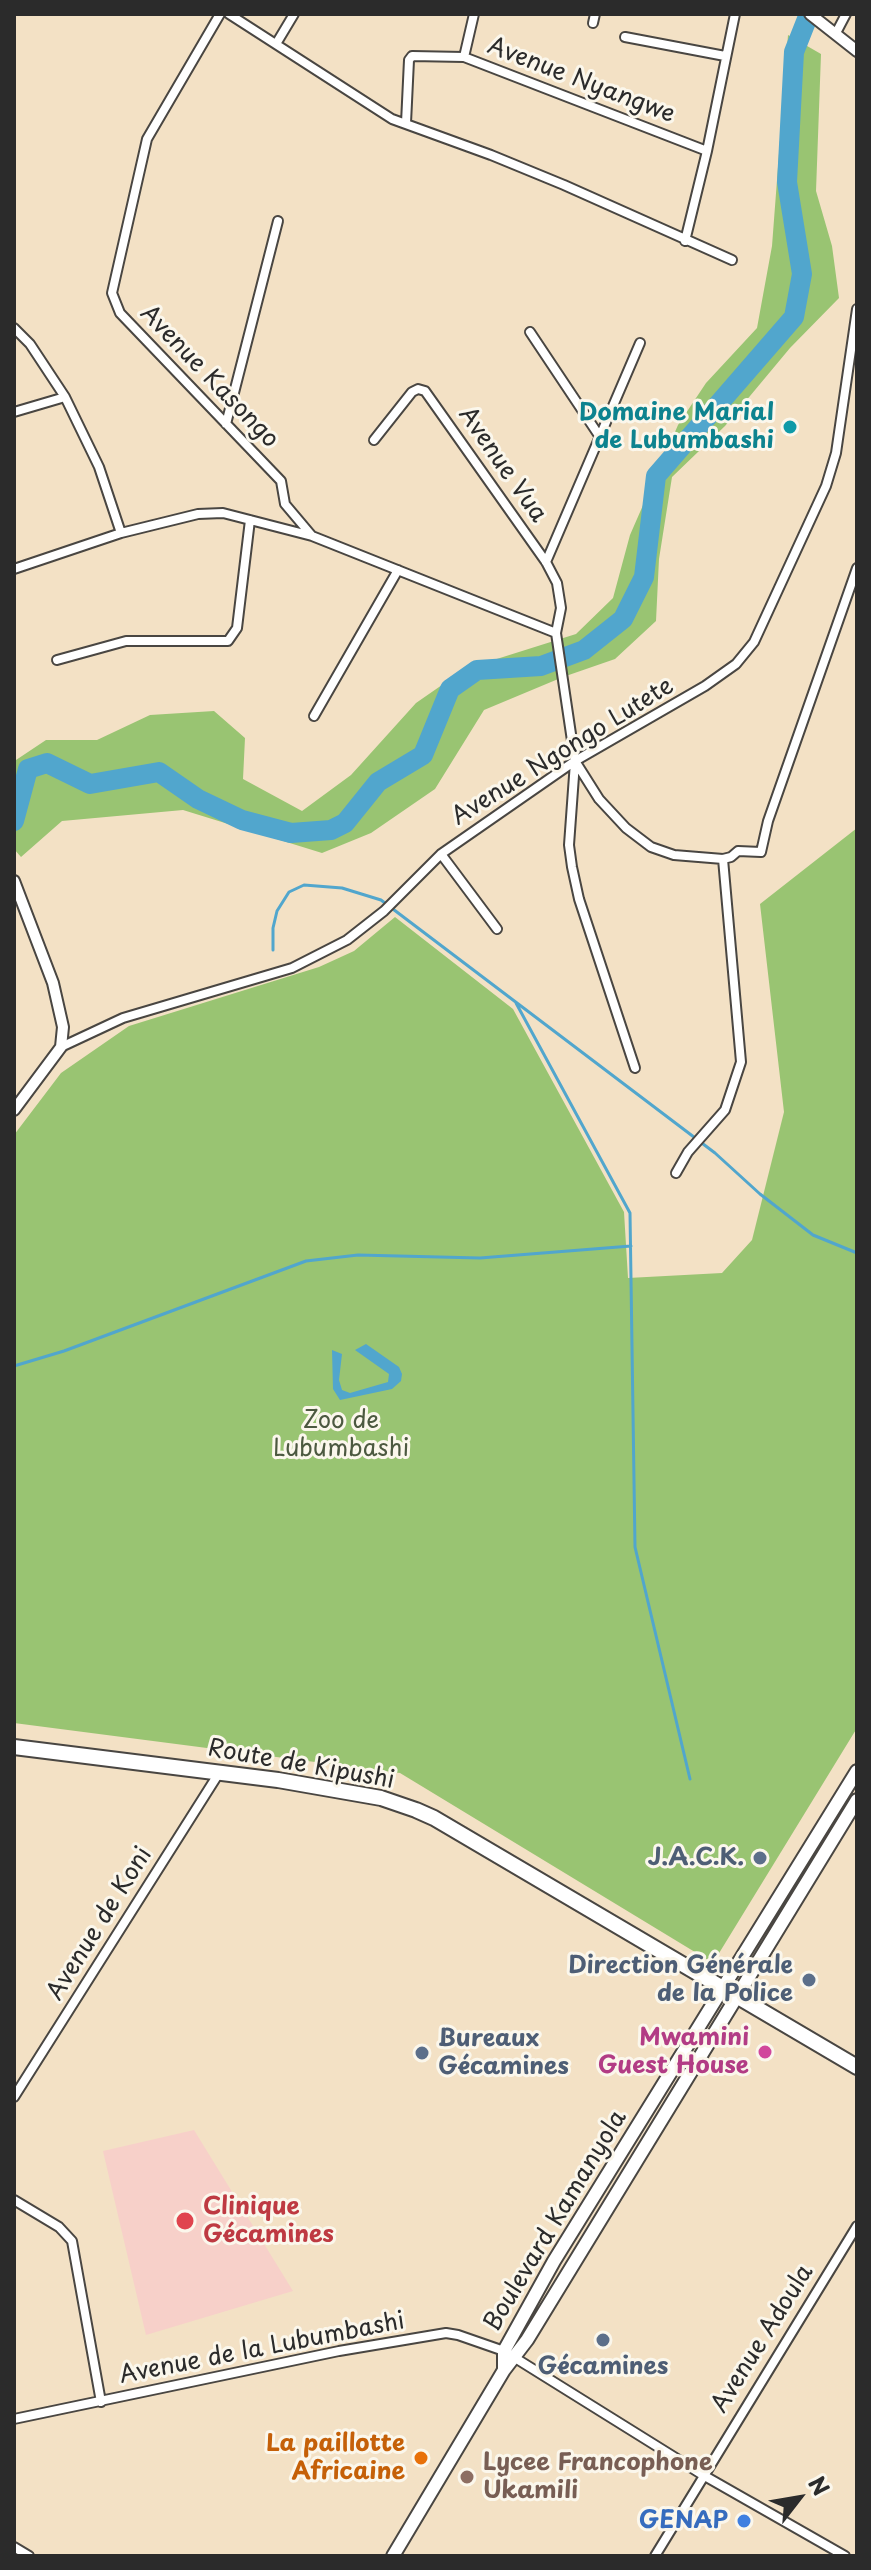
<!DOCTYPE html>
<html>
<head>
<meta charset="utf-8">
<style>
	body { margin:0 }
	#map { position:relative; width:871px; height:2570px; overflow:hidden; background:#f3e1c5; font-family:"Playpen Sans",sans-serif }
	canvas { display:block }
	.frame { position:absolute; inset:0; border:16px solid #2b2b2b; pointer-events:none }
	.north { position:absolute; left:759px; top:2458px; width:80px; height:80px; -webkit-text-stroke:6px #fbf7ec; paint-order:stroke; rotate:59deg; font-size:22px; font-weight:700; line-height:32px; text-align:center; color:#2b2b2b }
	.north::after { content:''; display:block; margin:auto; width:28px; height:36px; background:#2b2b2b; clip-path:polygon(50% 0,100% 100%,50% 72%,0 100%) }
</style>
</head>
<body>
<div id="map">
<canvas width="871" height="2570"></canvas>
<div class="frame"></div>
<div class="north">N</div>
</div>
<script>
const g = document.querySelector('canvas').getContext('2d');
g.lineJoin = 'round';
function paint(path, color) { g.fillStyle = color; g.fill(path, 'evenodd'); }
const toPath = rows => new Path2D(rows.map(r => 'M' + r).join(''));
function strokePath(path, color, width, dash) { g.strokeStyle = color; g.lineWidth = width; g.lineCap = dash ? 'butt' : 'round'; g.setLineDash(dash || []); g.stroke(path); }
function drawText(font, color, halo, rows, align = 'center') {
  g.font = font + ' "Playpen Sans",sans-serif'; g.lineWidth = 6; g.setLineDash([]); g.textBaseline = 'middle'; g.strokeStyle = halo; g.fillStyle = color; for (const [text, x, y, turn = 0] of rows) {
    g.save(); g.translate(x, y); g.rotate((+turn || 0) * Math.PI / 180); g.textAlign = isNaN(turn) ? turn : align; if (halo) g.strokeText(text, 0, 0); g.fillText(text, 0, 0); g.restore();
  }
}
const built = toPath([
	[194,2130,293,2291,146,2335,103,2151]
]);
const green = toPath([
	[788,35,821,54,816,191,832,246,839,298,790,348,725,426,672,477,659,559,656,621,615,659,563,677,484,710,435,789,371,833,322,853,183,810,62,821,21,857,14,849,14,766,16,760,46,740,97,740,150,715,214,711,245,738,243,779,302,811,351,775,416,703,465,669,576,634,613,598,630,535,678,425,706,383,757,328,772,246],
	[857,828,857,1728,713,1963,400,1773,14,1723,14,1135,61,1073,129,1026,319,967,354,951,395,917,513,1009,624,1212,628,1278,722,1273,752,1240,784,1112,760,904]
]);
const water = toPath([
	[366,1344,399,1367,402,1374,401,1381,392,1389,340,1400,333,1389,332,1350,342,1354,339,1380,342,1390,350,1393,388,1382,389,1374,355,1350]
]);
const stream = toPath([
	[273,950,273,928,277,911,289,892,304,885,342,888,381,900,715,1153,760,1194,813,1235,857,1253],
	[516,1003,630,1213,635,1547,690,1779],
	[14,1366,64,1351,306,1261,358,1255,480,1258,631,1246]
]);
const river = toPath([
	[14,821,28,769,47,763,90,784,159,772,198,799,242,820,291,833,331,830,345,823,378,782,423,755,450,689,477,670,541,666,584,650,623,619,644,577,656,476,794,317,802,274,787,182,794,52,809,14]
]);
const minor = toPath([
	[220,14,147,139,112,293,120,313,281,481,285,504,312,536],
	[229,14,392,119,491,155,564,185,732,260],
	[593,23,595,14],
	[836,33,846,14],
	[625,37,725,56],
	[276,44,294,14],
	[464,57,474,14],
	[406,123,409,60,412,56,464,57,707,151],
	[685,241,707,151,735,14],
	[14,328,30,344,65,397,99,467,121,533],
	[530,332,600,437],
	[14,412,65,397],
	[226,424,278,221],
	[374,440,412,392,418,389,425,391,546,562,557,583,561,608,556,633,575,761,599,799,626,828,651,847,674,855,723,859,731,857,738,851,761,852,768,821,857,568],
	[546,562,640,343],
	[14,569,121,533,198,514,223,513,312,536,556,633],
	[57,660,126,641,228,641,237,628,250,520],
	[314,716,398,570],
	[575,762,569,845,572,867,579,899,635,1068],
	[441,854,497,929],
	[61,1047,123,1018,292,968,347,940,384,911,441,854,575,761,705,686,736,664,754,642,826,486,836,453,857,309],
	[676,1173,688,1152,725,1110,741,1062,723,859],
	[14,2097,219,1773],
	[14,2200,59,2227,72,2241,101,2402],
	[14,2419,339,2351,446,2333,458,2335,504,2351,703,2475,845,2556],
	[14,2547,29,2556],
	[655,2556,857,2226]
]);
const tertiary = toPath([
	[810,14,857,51],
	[14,881,53,983,63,1027,61,1047,14,1110]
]);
const secondary = toPath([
	[504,2370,504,2351,554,2261,857,1771],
	[393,2556,504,2370,527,2340,857,1800]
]);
const trunk = toPath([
	[14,1747,278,1780,381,1798,416,1810,434,1818,857,2067]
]);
const markers = [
	[790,427,8,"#0f9aa8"],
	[760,1858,8,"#5c6f8a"],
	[809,1980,8,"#5c6f8a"],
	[765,2052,8,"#d1479c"],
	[422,2053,8,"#5c6f8a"],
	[185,2221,10,"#e0444e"],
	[603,2340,8,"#5c6f8a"],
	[421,2458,8,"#e8710a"],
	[467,2477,8,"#8d6e63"],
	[744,2521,8,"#3f7fe0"]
];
const streetNames = [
	["Avenue Nyangwe",581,81,21],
	["Avenue Kasongo",209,377,46],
	["Avenue Vua",502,465,55],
	["Avenue Ngongo Lutete",563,752,-32],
	["Route de Kipushi",301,1765,10],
	["Avenue de Koni",100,1924,-58],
	["Boulevard Kamanyola",556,2221,-59],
	["Avenue Adoula",763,2339,-58],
	["Avenue de la Lubumbashi",262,2349,-11]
];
const cultureNames = [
	["Domaine Marial",774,413],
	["de Lubumbashi",774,441]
];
const parkNames = [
	["Zoo de",341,1421],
	["Lubumbashi",341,1449]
];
const serviceNames = [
	["J.A.C.K.",744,1858],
	["Direction Générale",793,1966],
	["de la Police",793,1994],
	["Bureaux",438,2039,"left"],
	["Gécamines",438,2067,"left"],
	["Gécamines",603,2367,"center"]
];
const hotelNames = [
	["Mwamini",749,2038],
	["Guest House",749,2066]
];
const healthNames = [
	["Clinique",203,2207],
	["Gécamines",203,2235]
];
const foodNames = [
	["La paillotte",405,2444],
	["Africaine",405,2472]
];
const educationNames = [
	["Lycee Francophone",483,2463],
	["Ukamili",483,2491]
];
const shopNames = [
	["GENAP",728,2521]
];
paint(built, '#f7d0c9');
paint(green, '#99c472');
paint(water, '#51a6cd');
strokePath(stream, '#51a6cd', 3);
strokePath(river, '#51a6cd', 20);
strokePath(minor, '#494642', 12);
strokePath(tertiary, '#494642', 14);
strokePath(secondary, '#494642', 16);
strokePath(trunk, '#494642', 18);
strokePath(minor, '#fff', 8);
strokePath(tertiary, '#fff', 10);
strokePath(secondary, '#fff', 12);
strokePath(trunk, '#fff', 14);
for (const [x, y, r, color] of markers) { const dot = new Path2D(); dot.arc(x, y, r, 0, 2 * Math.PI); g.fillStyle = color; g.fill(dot); strokePath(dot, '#fbf7ec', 3); }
drawText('24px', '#2b2b2b', '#fbf7ec', streetNames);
drawText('bold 24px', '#0d838f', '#fbf7ec', cultureNames, 'right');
drawText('24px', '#4c5940', '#fbf7ec', parkNames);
drawText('bold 24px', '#4e5e75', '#fbf7ec', serviceNames, 'right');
drawText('bold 24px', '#b23c85', '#fbf7ec', hotelNames, 'right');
drawText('bold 24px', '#be3a42', '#fbf7ec', healthNames, 'left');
drawText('bold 24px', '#c56008', '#fbf7ec', foodNames, 'right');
drawText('bold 24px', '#785e54', '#fbf7ec', educationNames, 'left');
drawText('bold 24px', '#366cbe', '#fbf7ec', shopNames, 'right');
</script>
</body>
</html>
